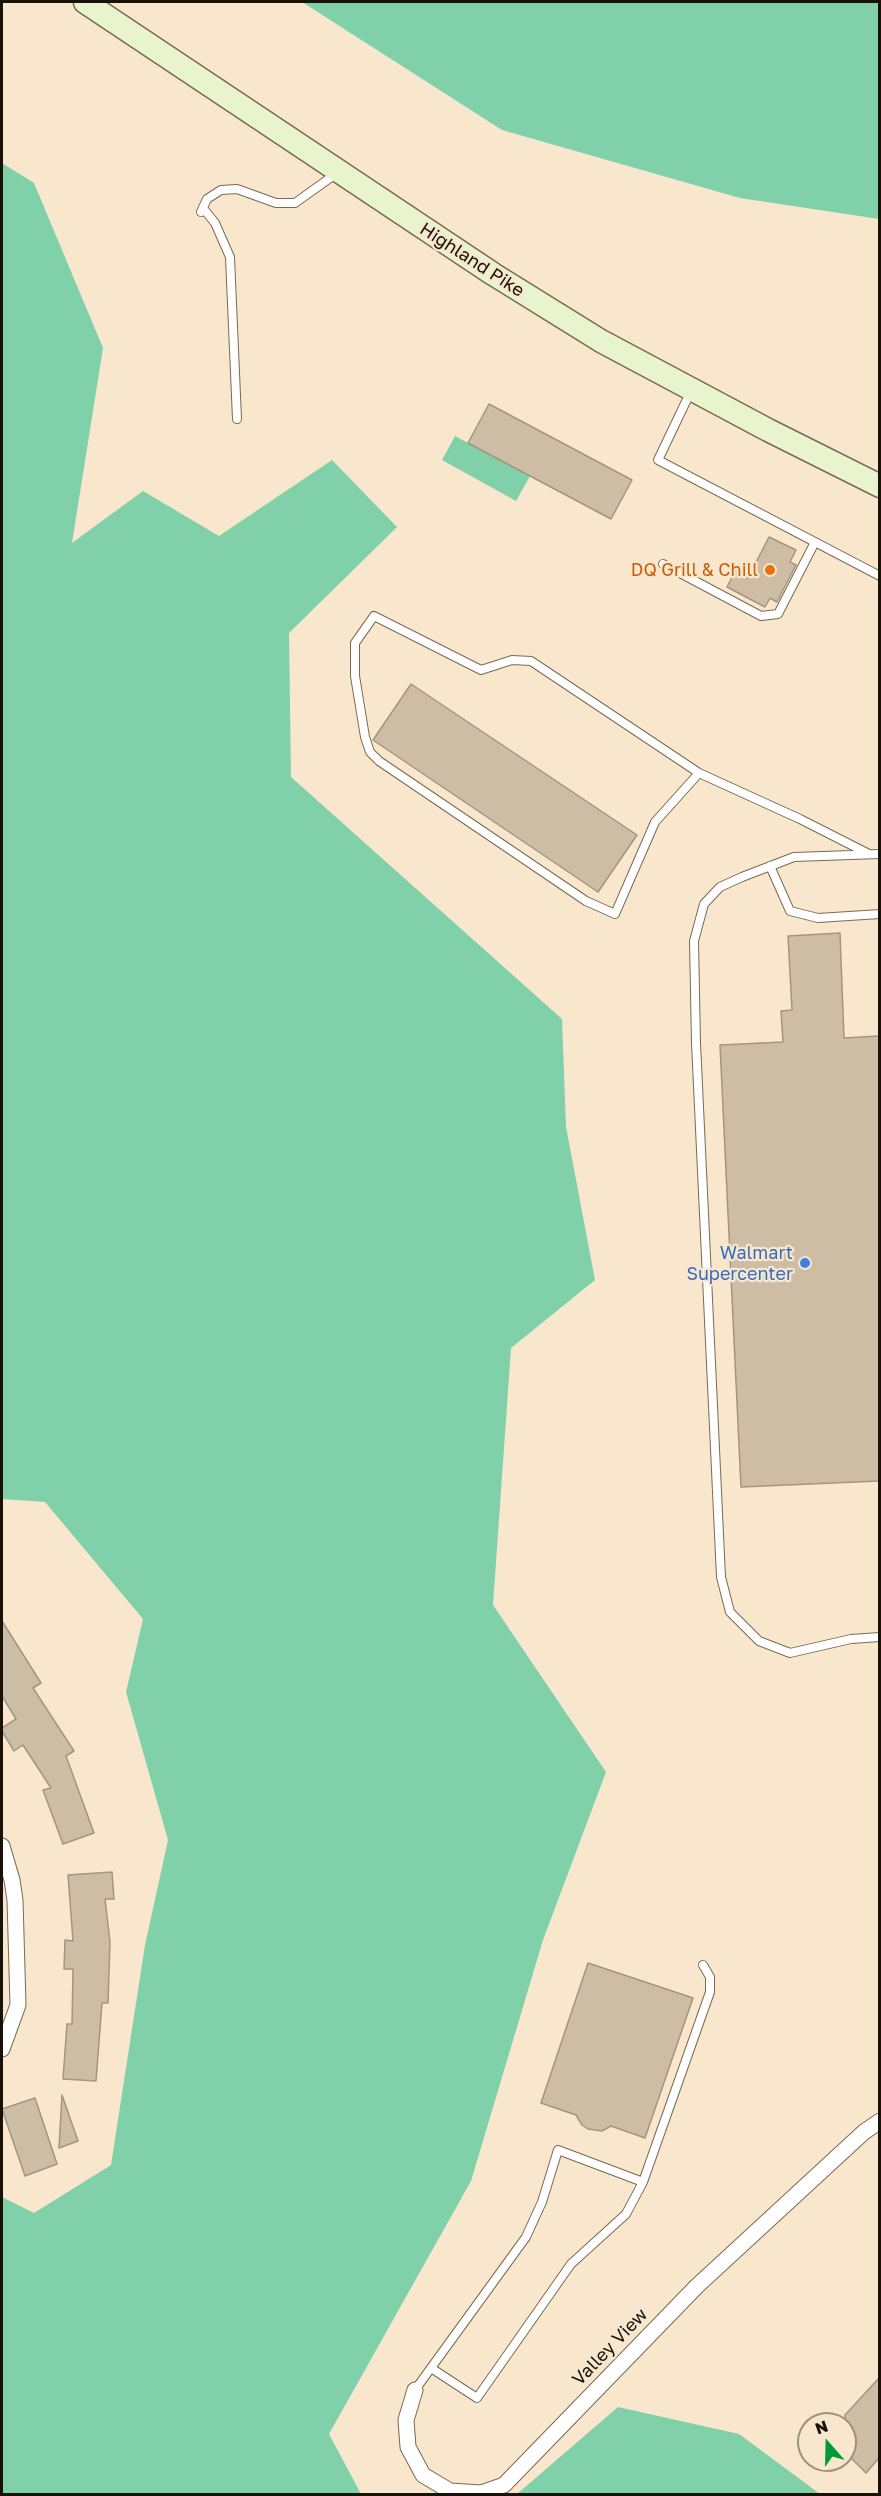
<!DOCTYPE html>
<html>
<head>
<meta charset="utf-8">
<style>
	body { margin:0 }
	#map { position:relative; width:881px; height:2496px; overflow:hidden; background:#f8e7cd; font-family:"Golos Text",sans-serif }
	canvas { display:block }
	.frame { position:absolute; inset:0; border:3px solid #181209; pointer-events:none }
	.north { position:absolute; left:797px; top:2412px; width:60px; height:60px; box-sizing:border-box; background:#f8e7cd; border:2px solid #9e927f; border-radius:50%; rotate:340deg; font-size:16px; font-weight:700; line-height:24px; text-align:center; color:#181209 }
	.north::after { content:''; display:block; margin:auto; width:21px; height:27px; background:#019a34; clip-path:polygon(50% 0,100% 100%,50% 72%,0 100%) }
</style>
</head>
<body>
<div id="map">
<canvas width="881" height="2496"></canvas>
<div class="frame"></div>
<div class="north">N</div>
</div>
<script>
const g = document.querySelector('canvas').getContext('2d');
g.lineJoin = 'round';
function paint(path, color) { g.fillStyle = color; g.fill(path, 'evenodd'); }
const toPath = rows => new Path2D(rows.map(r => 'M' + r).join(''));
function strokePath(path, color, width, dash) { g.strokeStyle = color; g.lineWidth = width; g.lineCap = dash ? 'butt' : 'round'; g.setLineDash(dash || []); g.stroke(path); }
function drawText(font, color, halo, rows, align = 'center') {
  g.font = font + ' "Golos Text",sans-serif'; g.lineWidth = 4.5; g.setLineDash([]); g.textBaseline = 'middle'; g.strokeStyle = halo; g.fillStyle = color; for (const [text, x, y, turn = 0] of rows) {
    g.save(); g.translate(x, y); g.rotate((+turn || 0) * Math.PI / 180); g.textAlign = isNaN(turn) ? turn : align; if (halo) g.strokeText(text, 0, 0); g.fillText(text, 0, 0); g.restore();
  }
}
const green = toPath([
	[302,2,879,2,879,219,740,198,502,130],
	[2,163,34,183,103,348,72,543,143,491,219,536,332,460,397,527,289,633,291,777,562,1019,566,1127,595,1280,511,1348,493,1605,606,1772,543,1940,471,2181,329,2434,361,2494,2,2494,2,2197,34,2213,111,2165,145,1945,168,1840,126,1692,143,1619,45,1502,2,1499],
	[455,436,530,476,516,501,442,460],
	[618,2407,739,2434,820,2494,517,2494]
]);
const building = toPath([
	[489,404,632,480,611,519,468,443,489,404],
	[769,537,796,550,790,562,796,565,777,602,770,598,765,607,727,587,735,571,748,578,769,537],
	[411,684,637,835,598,892,373,740,411,684],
	[840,933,844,1038,879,1036,879,1481,741,1487,720,1045,783,1042,781,1011,792,1010,788,936,840,933],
	[2,1621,41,1683,33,1688,74,1751,66,1756,94,1833,63,1844,43,1790,51,1788,23,1745,14,1751,2,1731,2,1728,16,1719,2,1696,2,1621],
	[112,1872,114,1899,105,1899,110,1942,108,2003,102,2003,96,2081,63,2079,67,2024,72,2024,73,1969,64,1969,65,1940,73,1941,68,1875,112,1872],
	[588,1963,693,1998,645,2138,611,2126,602,2131,588,2129,582,2125,576,2115,541,2103,588,1963],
	[62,2095,78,2141,59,2148,62,2095],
	[35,2098,57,2164,25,2176,2,2109,35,2098],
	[879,2378,879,2458,866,2473,845,2452,845,2415,879,2378]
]);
const service = toPath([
	[203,208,215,223,230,257,237,419],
	[201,212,207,199,221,190,237,189,276,203,295,203,337,173],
	[691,391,658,460,880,576],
	[663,564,761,616,778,614,815,542],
	[699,773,655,822,615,914,586,901,379,761,370,752,365,737,355,676,355,643,374,616,481,670,512,660,531,661,699,773,800,819,869,854],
	[880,854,794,857,742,877,720,887,704,904,694,941,696,1043,721,1577,730,1612,759,1641,790,1653,851,1639,880,1637],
	[770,866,790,911,818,918,880,914],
	[431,2368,477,2398,571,2264,626,2214,643,2182,710,1992,710,1977,703,1965],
	[415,2390,526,2237,542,2202,558,2150,643,2182]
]);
const minor = toPath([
	[2,1846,12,1880,15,1900,18,2005,2,2049],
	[415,2390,406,2420,408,2447,423,2475,450,2491,481,2493,504,2485,697,2286,864,2132,880,2121]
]);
const secondary = toPath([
	[85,2,493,274,601,341,768,430,880,486]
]);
const markers = [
	[770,570,6,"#e8710a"],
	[805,1263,6,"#3f7fe0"]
];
const streetNames = [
	["Highland Pike",472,260,33],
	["Valley View",610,2347,-46]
];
const foodNames = [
	["DQ Grill & Chill",758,570]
];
const shopNames = [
	["Walmart",793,1253],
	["Supercenter",793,1274]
];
paint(green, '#80d0aa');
paint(building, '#cdbda4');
strokePath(building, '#a5957d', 1.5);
strokePath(service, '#796a53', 10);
strokePath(minor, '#796a53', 17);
strokePath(secondary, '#796a53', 25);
strokePath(service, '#fff', 8);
strokePath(minor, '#fff', 15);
strokePath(secondary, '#e8f4ce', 22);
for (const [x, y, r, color] of markers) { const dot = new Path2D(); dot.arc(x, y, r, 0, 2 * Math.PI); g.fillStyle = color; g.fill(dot); strokePath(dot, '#f8e7cd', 2); }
drawText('18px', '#181209', '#f8e7cd', streetNames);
drawText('18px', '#c56008', '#f8e7cd', foodNames, 'right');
drawText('18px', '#366cbe', '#f8e7cd', shopNames, 'right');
</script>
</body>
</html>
